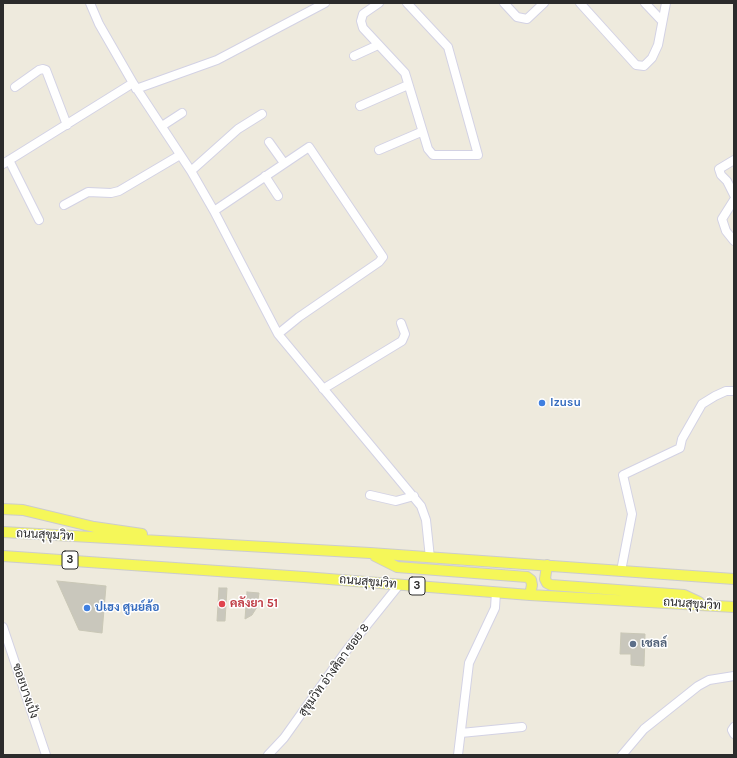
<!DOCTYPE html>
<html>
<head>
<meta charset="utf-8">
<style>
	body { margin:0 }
	#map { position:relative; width:737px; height:758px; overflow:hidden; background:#eeeadd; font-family:Karla,sans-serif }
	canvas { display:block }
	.frame { position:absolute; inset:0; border:4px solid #2b2b2b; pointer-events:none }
</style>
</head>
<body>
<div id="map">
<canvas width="737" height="758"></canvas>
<div class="frame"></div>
</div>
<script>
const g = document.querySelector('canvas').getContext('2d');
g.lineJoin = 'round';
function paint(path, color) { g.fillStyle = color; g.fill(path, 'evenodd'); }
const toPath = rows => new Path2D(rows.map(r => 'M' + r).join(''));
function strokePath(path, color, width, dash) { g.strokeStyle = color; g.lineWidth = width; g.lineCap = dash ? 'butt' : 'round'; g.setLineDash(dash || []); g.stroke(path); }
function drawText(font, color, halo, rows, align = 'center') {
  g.font = font + ' Karla,Sarabun,sans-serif'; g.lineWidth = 3; g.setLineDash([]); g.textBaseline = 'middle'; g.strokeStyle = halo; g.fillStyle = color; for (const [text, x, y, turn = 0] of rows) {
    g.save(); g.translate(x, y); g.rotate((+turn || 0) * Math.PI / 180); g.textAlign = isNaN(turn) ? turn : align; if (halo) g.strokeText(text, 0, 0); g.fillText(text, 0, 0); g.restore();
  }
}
const building = toPath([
	[57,581,106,586,102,633,79,630,57,581],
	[219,588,227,588,225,621,217,621,219,588],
	[247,592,259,593,257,607,252,615,245,619,247,592],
	[621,633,645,634,644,666,631,665,631,654,620,654,621,633]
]);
const minor = toPath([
	[90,3,99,24,133,83,191,171,214,211,278,334,421,506,426,520,430,558],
	[379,3,363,14,361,21,363,28,405,73,428,149,433,155,478,155,448,47,407,3],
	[504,3,517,17,527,19,544,3],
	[580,3,636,65,644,66,652,58,658,45,666,3],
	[645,3,662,21],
	[354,56,378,45],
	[15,87,39,70,43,69,46,70,67,125],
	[136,89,217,60,325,3],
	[360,106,408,85],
	[162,126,182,113],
	[269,142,284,163],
	[379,150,421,132],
	[9,160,39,220],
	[734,160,719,169,721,175,727,181,734,195],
	[3,164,133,83],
	[191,171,238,129,262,114],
	[265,176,278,196],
	[734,200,722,219,726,231,734,241],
	[64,205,88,192,111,193,119,191,180,155],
	[214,211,309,147,383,257,379,262,299,317,278,334],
	[323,389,402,341,405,334,401,323],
	[370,495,396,501,414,496],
	[621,571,632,514,623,475,680,448,682,439,702,404,715,396,726,391,734,391],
	[3,627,46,755],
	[734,727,732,730,734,734],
	[461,733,522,727],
	[268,755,284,738,346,651,399,585],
	[458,755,469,663,495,608,496,592],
	[622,755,644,729,698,686,709,680,734,676]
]);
const major = toPath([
	[3,509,23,510,94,527,142,534],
	[3,532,370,553,734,579],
	[3,556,304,577,530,595,734,607],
	[375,556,397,567,527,577,531,580,532,585,530,595],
	[547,565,545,579,547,583,551,585,684,595,699,602]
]);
const markers = [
	[542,403,4,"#3f7fe0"],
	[222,604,4,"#e0444e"],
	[87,608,4,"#3f7fe0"],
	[633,644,4,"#5c6f8a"]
];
const shields = [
	[70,560,16],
	[417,586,16]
];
const shieldNames = [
	["3",70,560],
	["3",417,586]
];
const shopNames = [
	["Izusu",550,403],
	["ปเฮง ศูนย์ล้อ",95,608]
];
const streetNames = [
	["ถนนสุขุมวิท",45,535,3],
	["ถนนสุขุมวิท",368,582,5],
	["ถนนสุขุมวิท",692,604,4],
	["สุขุมวิท อ่างศิลา ซอย 8",334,670,-54],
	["ซอยบางเป้ง",25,691,71]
];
const healthNames = [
	["คลังยา 51",230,604]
];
const serviceNames = [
	["เชลล์",641,644]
];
paint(building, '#c9c7bc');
strokePath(building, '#c9c7b6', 1);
strokePath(minor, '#d3d2e4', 10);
strokePath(major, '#ccc', 12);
strokePath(minor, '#fff', 8);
strokePath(major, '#f5f759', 10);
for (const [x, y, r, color] of markers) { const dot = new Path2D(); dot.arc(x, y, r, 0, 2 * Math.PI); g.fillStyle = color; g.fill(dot); strokePath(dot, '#fff', 1.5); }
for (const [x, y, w] of shields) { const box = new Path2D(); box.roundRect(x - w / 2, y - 9, w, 18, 3); g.fillStyle = '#fff'; g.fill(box); strokePath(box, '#2b2b2b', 1); }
drawText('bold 11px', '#2b2b2b', null, shieldNames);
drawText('bold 12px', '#366cbe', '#fff', shopNames, 'left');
drawText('12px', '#2b2b2b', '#fff', streetNames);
drawText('bold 12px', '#be3a42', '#fff', healthNames, 'left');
drawText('bold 12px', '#4e5e75', '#fff', serviceNames, 'left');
</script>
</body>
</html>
